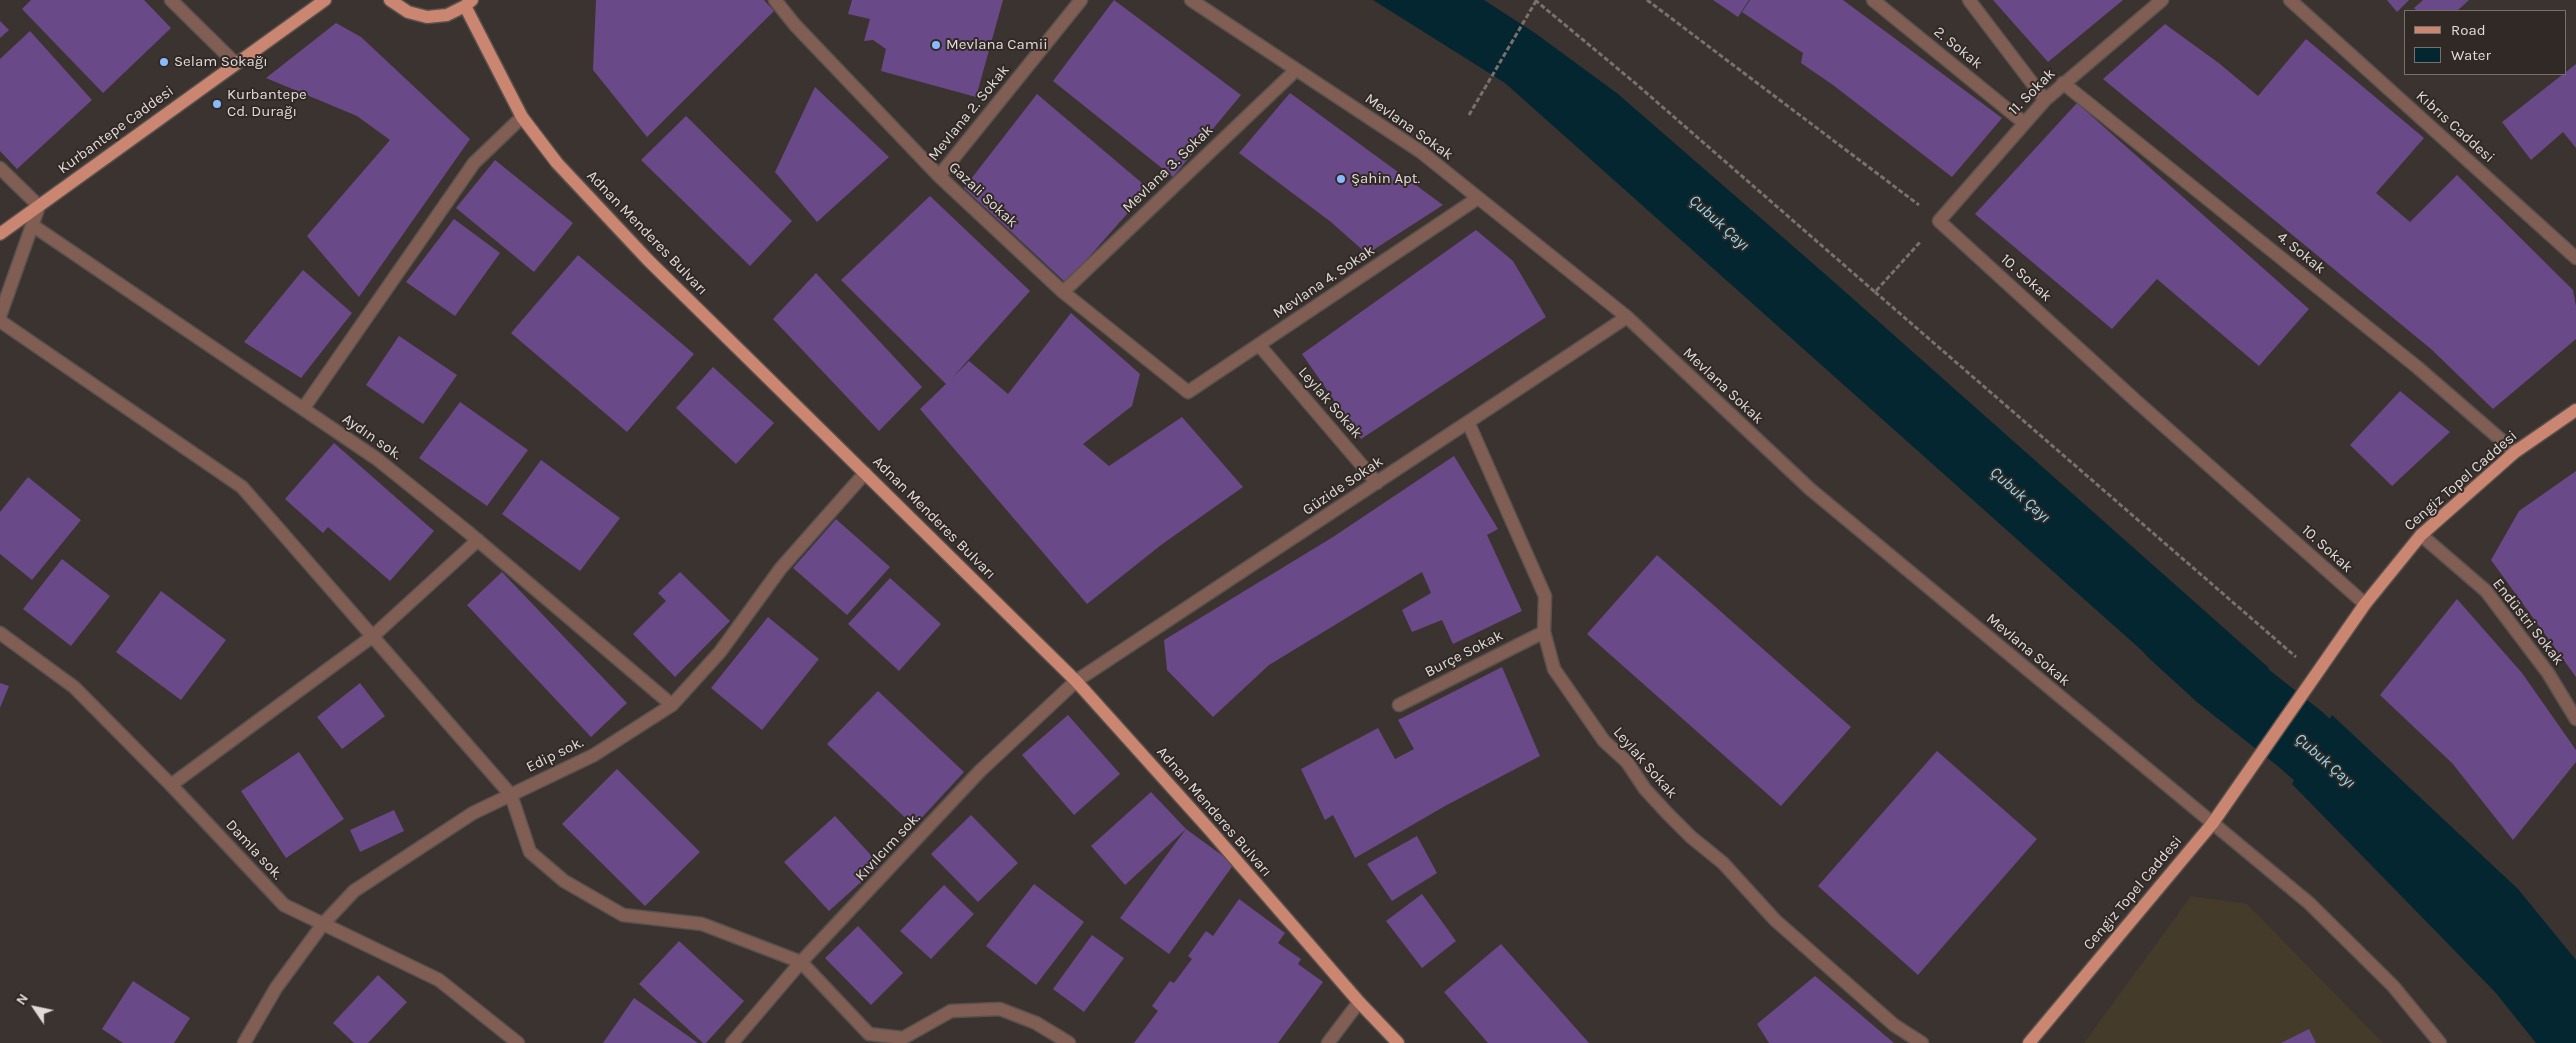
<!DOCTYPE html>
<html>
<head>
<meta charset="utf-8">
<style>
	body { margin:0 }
	#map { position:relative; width:2576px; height:1043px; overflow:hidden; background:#3b332f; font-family:Karla,sans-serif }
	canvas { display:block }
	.legend { position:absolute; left:2404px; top:10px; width:162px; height:65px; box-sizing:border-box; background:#312925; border:1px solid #77706d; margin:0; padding:6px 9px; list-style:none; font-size:15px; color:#e0dad8 }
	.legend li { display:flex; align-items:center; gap:10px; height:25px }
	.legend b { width:25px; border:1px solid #77706d }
	.north { position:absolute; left:10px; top:983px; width:50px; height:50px; -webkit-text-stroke:4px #312925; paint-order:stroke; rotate:304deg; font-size:14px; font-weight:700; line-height:20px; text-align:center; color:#e0dad8 }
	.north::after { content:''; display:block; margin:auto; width:18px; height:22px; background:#e0dad8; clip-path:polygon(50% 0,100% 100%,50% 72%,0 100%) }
</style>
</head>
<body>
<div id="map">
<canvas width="2576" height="1043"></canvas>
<ul class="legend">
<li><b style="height:6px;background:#ca8671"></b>Road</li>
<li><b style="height:14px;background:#042630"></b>Water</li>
</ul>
<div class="north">N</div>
</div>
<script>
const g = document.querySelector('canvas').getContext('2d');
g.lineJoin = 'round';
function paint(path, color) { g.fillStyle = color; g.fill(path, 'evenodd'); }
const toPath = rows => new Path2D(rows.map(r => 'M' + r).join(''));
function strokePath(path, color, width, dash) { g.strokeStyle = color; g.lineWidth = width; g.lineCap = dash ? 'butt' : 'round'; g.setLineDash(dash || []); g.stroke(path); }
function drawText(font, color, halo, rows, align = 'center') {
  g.font = font + ' Karla,sans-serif'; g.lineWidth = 4; g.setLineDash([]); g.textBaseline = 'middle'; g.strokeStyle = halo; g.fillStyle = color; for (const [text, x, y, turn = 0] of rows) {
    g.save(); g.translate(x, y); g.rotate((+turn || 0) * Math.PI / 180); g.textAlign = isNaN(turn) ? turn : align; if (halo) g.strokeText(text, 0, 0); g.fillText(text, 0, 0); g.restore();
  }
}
const commercial = toPath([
	[2191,896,2247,904,2383,1043,2084,1043]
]);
const water = toPath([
	[1373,0,1484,0,1535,33,1618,94,1825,274,2269,668,2222,722,1505,83],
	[2332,715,2518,889,2576,960,2576,1043,2536,1043,2495,992,2292,784]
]);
const river = toPath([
	[2172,632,2218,674,2300,739,2384,813]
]);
const building = toPath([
	[31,0,144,0,171,28,103,93,22,9],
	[596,0,764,0,774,11,647,137,593,70],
	[852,0,1003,0,976,97,881,71,886,49,873,40,864,41,870,19,848,14],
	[1114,0,1241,95,1173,177,1053,81],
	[1713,0,1749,0,1738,17],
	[1750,0,1843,0,2002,118,1952,177,1833,85,1801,63,1803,53,1742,12],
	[1993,0,2123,0,2048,62],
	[2387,0,2409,0,2397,12],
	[2423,0,2469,0,2457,11,2417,11,2414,8],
	[0,21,9,30,0,38],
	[336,23,361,37,470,139,359,297,307,236,390,140,357,116,266,78],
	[2165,24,2220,64,2258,96,2306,39,2424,138,2376,193,2410,222,2457,175,2573,290,2576,306,2576,339,2493,409,2431,349,2103,79],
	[30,31,92,100,17,169,0,151,0,59],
	[2576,64,2576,148,2563,132,2531,160,2502,122],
	[815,87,889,157,817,222,775,172],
	[1290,93,1443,205,1367,254,1331,222,1239,153],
	[1037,94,1149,189,1066,283,964,188],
	[2077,103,2309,309,2259,366,2157,279,2112,329,1975,214],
	[686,116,792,221,750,266,641,160],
	[495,160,573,223,534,272,456,208],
	[930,196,1030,291,952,378,969,361,1008,394,1071,313,1140,374,1132,406,1083,444,1109,466,1182,417,1243,487,1161,545,1087,604,920,409,946,384,841,280],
	[454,219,500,253,455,316,406,282],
	[1476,230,1513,261,1546,317,1361,439,1302,354],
	[578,255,694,354,627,432,511,333],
	[303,270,352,313,301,378,244,342],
	[816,273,922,387,879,431,773,319],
	[399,336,457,375,423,424,366,385],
	[713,367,774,423,736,464,676,408],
	[2400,391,2450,432,2392,486,2350,445],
	[460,402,528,450,487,506,419,458],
	[334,443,434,531,390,581,328,527,323,533,285,499],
	[1454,456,1498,529,1487,535,1522,611,1453,644,1442,620,1412,632,1402,610,1431,593,1422,572,1269,665,1213,717,1167,670,1164,640,1333,537],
	[541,460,620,518,580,571,502,514],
	[2576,471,2576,677,2491,560,2519,511],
	[28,477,81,520,32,580,0,554,0,512],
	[836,519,890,567,847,615,793,568],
	[1657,555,1851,727,1781,806,1587,634],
	[62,559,110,596,71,646,23,609],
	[502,572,627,703,591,737,467,605],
	[680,572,730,621,675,677,633,634,666,601,658,593],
	[890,578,941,624,899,671,848,624],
	[161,591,226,640,181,700,116,652],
	[2457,599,2522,673,2576,750,2576,762,2513,840,2452,763,2380,695],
	[768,617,819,659,762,730,711,688],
	[1502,667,1540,756,1445,806,1355,858,1333,815,1325,820,1301,769,1378,728,1395,759,1414,749,1398,720],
	[0,683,9,686,0,708],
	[360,683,385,716,342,749,317,717],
	[878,691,964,772,914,826,827,744],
	[1068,715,1120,774,1074,815,1022,755],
	[1937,751,2037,839,1918,975,1818,886],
	[299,752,344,819,286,858,241,791],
	[617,769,700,852,645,906,562,824],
	[1151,792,1186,829,1125,885,1091,846],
	[394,810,404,831,360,852,350,830],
	[971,815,1018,863,978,902,931,854],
	[835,816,880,865,829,911,784,862],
	[1186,829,1234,864,1169,954,1120,918],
	[1417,836,1437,873,1392,901,1367,864],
	[1034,884,1084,922,1036,985,986,946],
	[944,885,974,914,931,959,900,931],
	[1422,894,1456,941,1422,968,1386,921],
	[1239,899,1285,933,1278,943,1301,959,1298,964,1323,982,1278,1043,1134,1043,1158,1011,1152,1006,1170,981,1174,983,1192,959,1188,956,1206,931,1213,936],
	[858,926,903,973,871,1005,825,958],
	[1092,935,1124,958,1084,1012,1053,989],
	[679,941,744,1001,706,1043,703,1043,639,984],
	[1501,944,1589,1043,1488,1043,1444,992],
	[378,975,407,1002,368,1043,354,1043,333,1023],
	[1815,976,1894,1043,1769,1043,1757,1024],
	[133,981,190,1018,174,1043,123,1043,102,1029],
	[634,998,698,1043,603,1043],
	[2309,1029,2316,1043,2281,1043]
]);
const path = toPath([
	[1535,0,1635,83,1875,292,1921,241],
	[1647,0,1919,205],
	[1469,115,1536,1],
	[1875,292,2296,657]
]);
const minor = toPath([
	[171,0,235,63],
	[775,0,795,25,939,176,1063,292,1188,392,1478,198],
	[1191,0,1421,152,1627,317,1810,489,2309,903,2393,986,2440,1043],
	[1873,0,2023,122],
	[1969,0,2045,100],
	[2162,0,2045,100,1939,221,2135,400,2365,604],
	[2290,0,2576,258],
	[2063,83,2417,367,2515,452],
	[0,168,39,206,0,316],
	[939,176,1081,0],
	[32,225,377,459,468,532,672,705],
	[1063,292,1296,70],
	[0,321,242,487,511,795,530,852,564,881,623,915,702,924,801,962,869,1034,903,1038,951,1011,1000,1009,1036,1023,1069,1043],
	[1259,345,1377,483],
	[303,409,474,163,522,117],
	[1468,422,1545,596,1544,632,1554,669,1604,741,1627,762,1645,789,1667,813,1691,837,1723,863,1775,920,1894,1025,1922,1043],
	[2421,535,2486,591,2548,673,2576,719],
	[0,633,74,687,171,785,284,905,439,980,518,1043],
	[1399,705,1544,632],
	[171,785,373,636,478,540],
	[244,1043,276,988,323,924,354,891,473,813,594,755,672,705,720,652,781,568,865,473],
	[732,1043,801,962,980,771,1076,681,1627,317],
	[1328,1043,1359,1002]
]);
const major = toPath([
	[390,0,408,12,427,17,447,15,465,6,472,0],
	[465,6,522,117,557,163,648,260,1076,681,1209,829,1359,1002,1398,1043],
	[0,234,325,0],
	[2029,1043,2212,824,2365,604,2421,535,2515,452,2576,410]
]);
const markers = [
	[936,45,5,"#89bafc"],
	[164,62,5,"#89bafc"],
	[217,104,5,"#89bafc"],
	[1341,179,5,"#89bafc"]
];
const poiNames = [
	["Mevlana Camii",946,45],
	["Selam Sokağı",174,62],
	["Kurbantepe",227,95],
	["Cd. Durağı",227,112],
	["Şahin Apt.",1351,179]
];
const streetNames = [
	["2. Sokak",1958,48,39],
	["11. Sokak",2032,92,-45],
	["Mevlana 2. Sokak",969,113,-51],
	["Mevlana Sokak",1409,127,35],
	["Kıbrıs Caddesi",2455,127,42],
	["Kurbantepe Caddesi",116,130,-36],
	["Mevlana 3. Sokak",1168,169,-44],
	["Gazali Sokak",983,195,43],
	["Adnan Menderes Bulvarı",647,233,46],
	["4. Sokak",2301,253,39],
	["10. Sokak",2026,278,42],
	["Mevlana 4. Sokak",1324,282,-34],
	["Mevlana Sokak",1723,386,43],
	["Leylak Sokak",1330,403,49],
	["Aydın sok.",372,437,35],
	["Cengiz Topel Caddesi",2461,481,-41],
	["Güzide Sokak",1343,486,-34],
	["Adnan Menderes Bulvarı",934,518,45],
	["10. Sokak",2327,549,42],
	["Endüstri Sokak",2528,622,52],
	["Mevlana Sokak",2028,650,40],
	["Burçe Sokak",1464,654,-27],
	["Edip sok.",555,755,-26],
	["Leylak Sokak",1645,763,49],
	["Adnan Menderes Bulvarı",1214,812,49],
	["Kıvılcım sok.",888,847,-47],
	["Damla sok.",254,850,47],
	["Cengiz Topel Caddesi",2133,893,-50]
];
const waterNames = [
	["Çubuk Çayı",1719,223,42],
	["Çubuk Çayı",2020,495,42],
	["Çubuk Çayı",2325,761,41]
];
paint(commercial, '#453b2a');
paint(water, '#042630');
strokePath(river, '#042630', 70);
paint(building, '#6a4989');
strokePath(minor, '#59514d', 15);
strokePath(major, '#59514d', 15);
strokePath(path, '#79716e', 3, [5, 2.5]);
strokePath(minor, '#815e54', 12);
strokePath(major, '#ca8671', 12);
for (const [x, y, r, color] of markers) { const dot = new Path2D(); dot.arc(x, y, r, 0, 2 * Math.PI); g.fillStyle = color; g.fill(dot); strokePath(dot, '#312925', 2); }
drawText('15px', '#e0dad8', '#312925', poiNames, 'left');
drawText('15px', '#e0dad8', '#312925', streetNames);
drawText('italic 16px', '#90dbf3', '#312925', waterNames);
</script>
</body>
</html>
